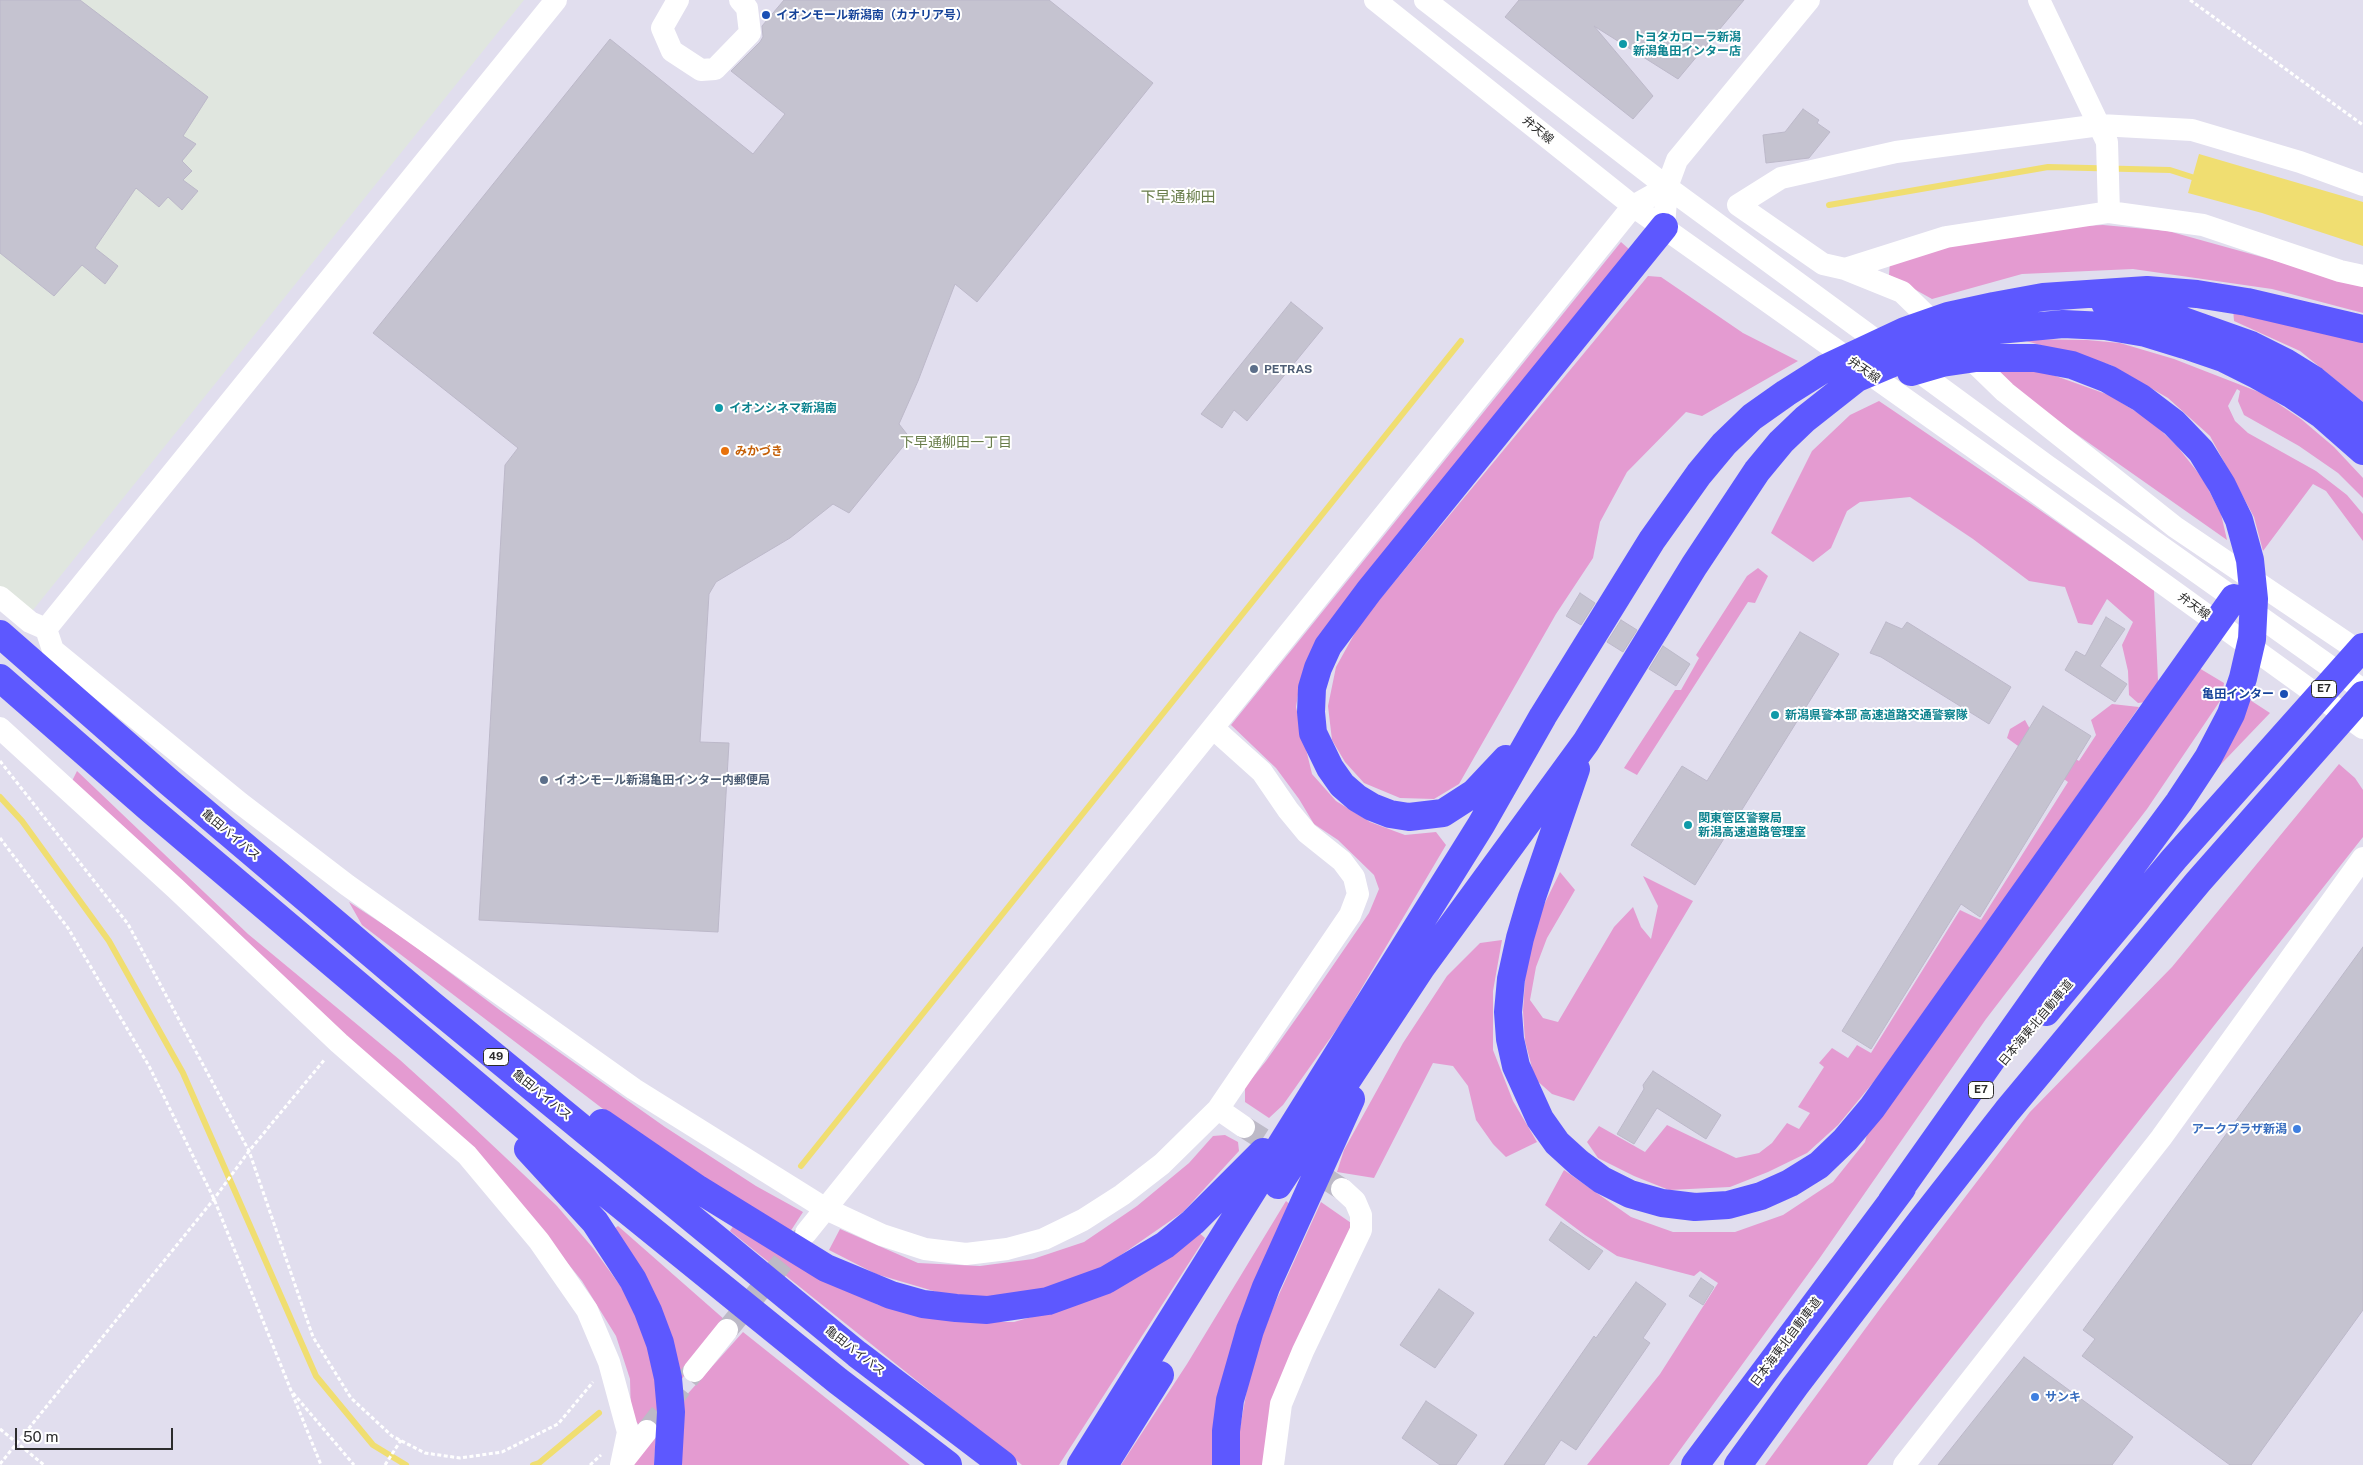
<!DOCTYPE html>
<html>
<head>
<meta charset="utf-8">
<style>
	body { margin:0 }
	#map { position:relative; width:2363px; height:1465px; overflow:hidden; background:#e1deee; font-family:"Public Sans",sans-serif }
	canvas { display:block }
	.scale { position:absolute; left:15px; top:1428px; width:158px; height:22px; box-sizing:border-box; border:2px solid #2c2c2c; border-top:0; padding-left:6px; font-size:15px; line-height:18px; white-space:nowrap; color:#2c2c2c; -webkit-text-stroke:4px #fff; paint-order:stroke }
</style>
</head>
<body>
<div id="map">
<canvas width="2363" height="1465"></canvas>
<div class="scale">50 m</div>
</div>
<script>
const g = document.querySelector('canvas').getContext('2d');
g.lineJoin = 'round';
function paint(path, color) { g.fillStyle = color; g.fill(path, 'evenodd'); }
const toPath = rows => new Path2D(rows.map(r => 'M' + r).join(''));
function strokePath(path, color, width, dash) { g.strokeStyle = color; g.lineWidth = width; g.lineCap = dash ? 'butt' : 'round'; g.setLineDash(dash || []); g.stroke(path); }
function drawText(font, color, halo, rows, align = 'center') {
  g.font = font + ' "Public Sans","Noto Sans JP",sans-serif'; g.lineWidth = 4; g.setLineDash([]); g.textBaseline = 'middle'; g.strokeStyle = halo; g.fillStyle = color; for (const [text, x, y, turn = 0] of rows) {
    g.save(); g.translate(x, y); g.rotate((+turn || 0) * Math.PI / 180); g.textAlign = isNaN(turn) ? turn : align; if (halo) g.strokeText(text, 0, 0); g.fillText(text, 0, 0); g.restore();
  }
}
const industrial = toPath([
	[0,0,524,0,29,615,0,590]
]);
const green = toPath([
	[2103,225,2168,231,2363,285,2363,313,2272,289,2133,269,2022,274,1932,299,1889,275,1890,262,1909,253,2045,228],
	[1621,242,1630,250,1300,682,1296,707,1312,774,1336,801,1370,822,1405,835,1436,832,1446,845,1341,1023,1283,1105,1269,1118,1245,1102,1245,1087,1266,1061,1310,999,1369,913,1379,889,1374,875,1338,840,1314,824,1299,799,1276,768,1231,725],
	[1648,276,1661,277,1743,333,1798,361,1702,416,1686,412,1627,472,1600,522,1593,558,1556,614,1459,784,1434,799,1400,798,1364,783,1345,762,1332,740,1328,706,1336,667,1361,622],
	[2233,308,2363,343,2363,402,2300,351,2234,321],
	[2019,339,2087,340,2120,343,2174,359,2264,394,2301,419,2334,447,2363,478,2363,498,2338,473,2299,446,2244,415,2238,401,2240,391,2237,389,2228,406,2235,421,2248,433,2316,471,2347,495,2363,514,2363,541,2326,491,2313,484,2263,551,2254,517,2210,436,2168,398,2111,365],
	[1989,369,2036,369,2109,395,2151,421,2177,446,2203,479,2221,514,2227,540,2035,405],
	[1879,401,2031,504,2154,590,2158,681,2154,701,2138,703,2129,695,2128,671,2122,645,2133,622,2107,599,2092,625,2078,623,2065,587,2029,581,1973,539,1910,497,1860,502,1847,511,1831,548,1813,562,1771,533,1812,451,1850,415],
	[1758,568,1768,576,1755,603,1748,602,1637,775,1624,768,1675,690,1681,690,1699,658,1696,655,1747,576],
	[2199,668,2224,683,2222,698,2147,809,1986,1019,1819,1259,1669,1465,1587,1465,1660,1374,1718,1283,1700,1271,1694,1276,1617,1256,1585,1235,1545,1205,1564,1170,1631,1217,1673,1232,1735,1232,1783,1215,1833,1182,1865,1142,1869,1127,2058,870],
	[2250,700,2270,713,2202,784],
	[2112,704,2139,707,1895,1056,1838,1125,1807,1153,1768,1172,1730,1187,1669,1190,1634,1176,1598,1158,1587,1142,1599,1126,1645,1152,1667,1125,1736,1158,1759,1153,1772,1143,1787,1123,1799,1129,1810,1113,1798,1107,1824,1067,1819,1063,1832,1048,1848,1058,1857,1045,1871,1053,1960,910,1981,920,2068,782,2007,738,2010,729,2025,720,2031,731,2079,761,2096,735,2091,720],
	[2339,764,2355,778,2363,790,2363,837,1867,1465,1765,1465,1882,1306,2030,1112,2172,967],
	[77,771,248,934,400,1060,453,1108,557,1206,593,1248,624,1291,641,1322,659,1390,654,1465,634,1465,650,1438,631,1416,630,1379,616,1336,582,1281,508,1189,72,781],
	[1560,872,1575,890,1547,938,1536,967,1530,1000,1543,1018,1558,1022,1614,927,1633,907,1641,927,1651,939,1658,906,1643,876,1693,901,1574,1101,1552,1094,1535,1079,1525,1041,1523,1011,1526,965,1541,911],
	[349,902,404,938,501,1011,665,1127,756,1186,803,1212,790,1232,769,1224,607,1112,362,925],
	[1502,940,1493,991,1493,1050,1513,1101,1537,1142,1506,1157,1493,1144,1476,1120,1468,1086,1453,1066,1433,1063,1374,1178,1337,1172,1344,1150,1403,1043,1447,976,1480,943],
	[1225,1135,1238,1142,1239,1151,1183,1212,1108,1264,1059,1287,993,1299,947,1295,876,1274,829,1250,840,1229,918,1263,980,1266,1033,1259,1084,1242,1137,1206,1189,1163,1213,1136],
	[1286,1201,1292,1206,1215,1465,1121,1465,1187,1364],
	[1321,1202,1354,1225,1266,1465,1239,1465,1238,1439,1251,1367,1271,1312],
	[734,1225,837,1284,878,1305,956,1322,1014,1322,1078,1304,1196,1230,1205,1238,1059,1465,1022,1465,730,1231],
	[618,1226,725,1320,676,1387,611,1231],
	[743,1332,910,1465,680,1465,683,1399]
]);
const water = toPath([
	[2199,154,2363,202,2363,246,2262,213,2188,193]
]);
const stream = toPath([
	[1829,205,2048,167,2170,170,2198,179],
	[0,797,22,821,109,941,183,1073,316,1376,373,1445,406,1465],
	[801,1166,1461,341],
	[533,1465,539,1463,599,1413]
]);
const building = toPath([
	[0,0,80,0,208,97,183,136,196,144,182,161,192,171,183,180,198,191,182,210,168,197,159,207,136,188,95,248,118,266,105,284,82,265,54,296,0,253,0,0],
	[784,0,1049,0,1153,83,977,302,955,284,918,381,899,424,910,438,849,513,833,504,790,538,716,582,709,594,700,742,729,743,718,932,479,920,505,465,518,448,373,333,610,39,753,154,785,114,731,71,760,42,763,37,762,26,784,0],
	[1519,0,1744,0,1678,79,1594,26,1653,96,1633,119,1505,17,1519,0],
	[1803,109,1819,120,1817,123,1830,132,1809,158,1766,163,1763,135,1785,132,1803,109],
	[1291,302,1323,328,1247,421,1234,410,1222,428,1201,414,1291,302],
	[1580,593,1595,603,1581,625,1566,616,1580,593],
	[2106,617,2125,629,2100,666,2127,684,2115,702,2065,670,2076,651,2085,656,2106,617],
	[1621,620,1637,630,1623,652,1607,642,1621,620],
	[1886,622,1902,629,1907,622,2011,687,1989,724,1881,657,1870,653,1886,622],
	[1800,632,1839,654,1695,885,1631,845,1682,766,1707,781,1800,632],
	[1663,646,1690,664,1676,686,1649,669,1663,646],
	[2043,706,2091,736,1980,917,1961,904,1871,1049,1842,1031,2043,706],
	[2363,947,2363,1310,2251,1465,2230,1465,2082,1356,2095,1339,2083,1330,2363,947],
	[1653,1071,1721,1115,1706,1139,1657,1108,1634,1144,1617,1134,1644,1089,1643,1085,1653,1071],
	[1561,1222,1603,1251,1589,1270,1549,1240,1561,1222],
	[1701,1278,1714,1287,1703,1305,1689,1296,1701,1278],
	[1636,1282,1666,1304,1643,1338,1650,1343,1576,1450,1561,1440,1544,1465,1504,1465,1594,1336,1596,1338,1636,1282],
	[1439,1289,1474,1313,1435,1368,1400,1345,1439,1289],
	[2024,1357,2133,1437,2112,1465,1938,1465,2024,1357],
	[1426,1401,1477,1435,1456,1465,1440,1465,1402,1438,1426,1401]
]);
const minorTunnel = toPath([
	[1244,1127,1342,1189],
	[727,1330,804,1236],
	[647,1431,694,1371]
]);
const path = toPath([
	[2190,0,2363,125],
	[0,761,128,924,249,1151,313,1337,351,1398,392,1436,425,1453,460,1458,502,1452,558,1424,593,1382],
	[0,838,68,928,149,1066,214,1199,321,1465],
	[293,1393,354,1465],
	[0,1429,44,1465],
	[0,1464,214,1199,249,1151,325,1059],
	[385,1465,401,1440],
	[590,1465,601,1455]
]);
const minor = toPath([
	[678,0,662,28,672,51,701,70,715,69,750,33,747,8,740,0],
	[1375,0,1633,206,2032,489,2363,728],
	[1425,0,1667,187,2046,465,2363,690],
	[2039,0,2107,142,2109,212],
	[2363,185,2300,162,2192,130,2100,125,1896,152,1781,178,1738,205,1823,264,1845,269,1902,292,2005,392,2175,527,2363,654],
	[1664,227,1667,187,1677,160,1809,0],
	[1845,269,1946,237,2109,212,2203,225,2340,271,2363,276],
	[0,597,30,622,46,629,53,650,240,803,347,885,634,1089,826,1209,882,1235,925,1249,966,1254,1007,1249,1044,1239,1083,1220,1122,1195,1162,1164,1218,1109,1350,915,1358,894,1354,877,1342,861,1307,833,1288,810,1262,772,1213,728],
	[46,629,556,0],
	[0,728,175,888,339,1043,467,1155,539,1241,587,1310,609,1362,628,1432,621,1465],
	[1218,1109,1244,1127],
	[806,1233,1633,206,1667,187],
	[694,1371,727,1330],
	[624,1460,647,1431],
	[1273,1465,1281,1404,1303,1351,1361,1230,1361,1215,1355,1201,1342,1189],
	[1904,1465,2161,1138,2363,858]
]);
const highway = toPath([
	[2105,303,2172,317,2251,345,2285,362,2314,380,2363,420],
	[0,634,170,783,432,1005,857,1354,1003,1465],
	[0,678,150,809,560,1156,838,1381,948,1465],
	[1506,759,1474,793,1443,813,1409,817,1390,814,1372,807,1357,798,1342,785,1330,768,1313,733,1311,712,1312,688,1318,668,1328,646,1369,591,1664,227],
	[1576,769,1532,897,1520,938,1511,979,1508,1012,1510,1039,1516,1066,1540,1119,1557,1143,1579,1163,1602,1180,1630,1194,1662,1203,1695,1207,1728,1205,1761,1196,1790,1183,1819,1165,1845,1140,1872,1108,2234,598],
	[2046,1012,2174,859,2363,647],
	[602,1123,698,1189,826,1268,891,1295,923,1304,956,1308,987,1310,1048,1301,1106,1280,1165,1245,1193,1222,1263,1152],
	[528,1149,595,1222,633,1280,648,1311,660,1343,668,1378,671,1412,668,1465],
	[1278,1185,1421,968,1586,742,1694,566,1757,471,1781,442,1805,419,1857,378,1928,348,1998,330,2063,324,2105,326,2146,333,2185,345,2223,358,2257,375,2291,394,2322,415,2363,451],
	[1891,1202,2058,966,2179,802,2208,758,2231,714,2243,678,2252,639,2254,599,2250,560,2239,520,2222,485,2201,451,2174,423,2141,398,2108,379,2072,365,2035,358,1976,358,1942,363,1911,372],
	[1081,1465,1481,825,1543,716,1652,540,1699,474,1724,444,1752,417,1786,393,1824,369,1905,331,1948,316,1994,306,2043,297,2147,290,2197,294,2247,302,2363,329],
	[1104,1465,1160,1375],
	[1226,1465,1226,1431,1230,1400,1250,1330,1266,1287,1351,1099],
	[1695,1465,1902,1188],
	[1738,1465,1795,1386,1921,1221,2007,1111,2198,882,2363,695]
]);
const markers = [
	[766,15,5,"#1a4fb4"],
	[1623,44,5,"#0f9aa8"],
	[1254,369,5,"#5c6f8a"],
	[719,408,5,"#0f9aa8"],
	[725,451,5,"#e8710a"],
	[2284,694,5,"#1a4fb4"],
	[1775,715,5,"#0f9aa8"],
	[544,780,5,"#5c6f8a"],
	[1688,825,5,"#0f9aa8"],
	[2297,1129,5,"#3f7fe0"],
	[2035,1397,5,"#3f7fe0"]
];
const shields = [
	[2324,689,25],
	[496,1057,25],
	[1981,1090,25]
];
const shieldNames = [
	["E7",2324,689],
	["49",496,1057],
	["E7",1981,1090]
];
const transitNames = [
	["イオンモール新潟南（カナリア号）",776,15],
	["亀田インター",2274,694,"right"]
];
const cultureNames = [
	["トヨタカローラ新潟",1633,37],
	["新潟亀田インター店",1633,51],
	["イオンシネマ新潟南",729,408],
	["新潟県警本部 高速道路交通警察隊",1785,715],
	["関東管区警察局",1698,818],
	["新潟高速道路管理室",1698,832]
];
const streetNames = [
	["弁天線",1538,130,39],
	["弁天線",1864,370,35],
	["弁天線",2194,606,36],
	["亀田バイパス",231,835,40],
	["日本海東北自動車道",2036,1023,-50],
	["亀田バイパス",542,1095,39],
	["日本海東北自動車道",1786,1342,-53],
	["亀田バイパス",855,1351,38]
];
const serviceNames = [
	["PETRAS",1264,369],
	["イオンモール新潟亀田インター内郵便局",554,780]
];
const foodNames = [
	["みかづき",735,451]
];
const shopNames = [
	["アークプラザ新潟",2287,1129],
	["サンキ",2045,1397,"left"]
];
const neighbourhoodNames = [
	["下早通柳田一丁目",956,443]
];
const quarterNames = [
	["下早通柳田",1178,197]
];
paint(industrial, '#e0e6df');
paint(green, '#e49bd1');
paint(water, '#f0de71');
strokePath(stream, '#f0de71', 6);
paint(building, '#c5c3d0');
strokePath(building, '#bcb8c9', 1);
strokePath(minorTunnel, '#bdbac7', 22, [22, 11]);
strokePath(path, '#fff', 3, [4, 2.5]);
strokePath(minor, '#fff', 22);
strokePath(highway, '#5d58ff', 28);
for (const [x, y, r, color] of markers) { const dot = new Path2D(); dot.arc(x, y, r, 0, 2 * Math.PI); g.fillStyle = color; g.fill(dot); strokePath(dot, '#fff', 2); }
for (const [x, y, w] of shields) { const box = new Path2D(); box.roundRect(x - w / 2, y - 8.5, w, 17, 4); g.fillStyle = '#fff'; g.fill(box); strokePath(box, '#2c2c2c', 1); }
drawText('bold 11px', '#2c2c2c', null, shieldNames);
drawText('bold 12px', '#164399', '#fff', transitNames, 'left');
drawText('bold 12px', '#0d838f', '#fff', cultureNames, 'left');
drawText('12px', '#2c2c2c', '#fff', streetNames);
drawText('bold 12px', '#4e5e75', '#fff', serviceNames, 'left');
drawText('bold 12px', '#c56008', '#fff', foodNames, 'left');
drawText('bold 12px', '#366cbe', '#fff', shopNames, 'right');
drawText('14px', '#697d4b', '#fff', neighbourhoodNames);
drawText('15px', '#697d4b', '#fff', quarterNames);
</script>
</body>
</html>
